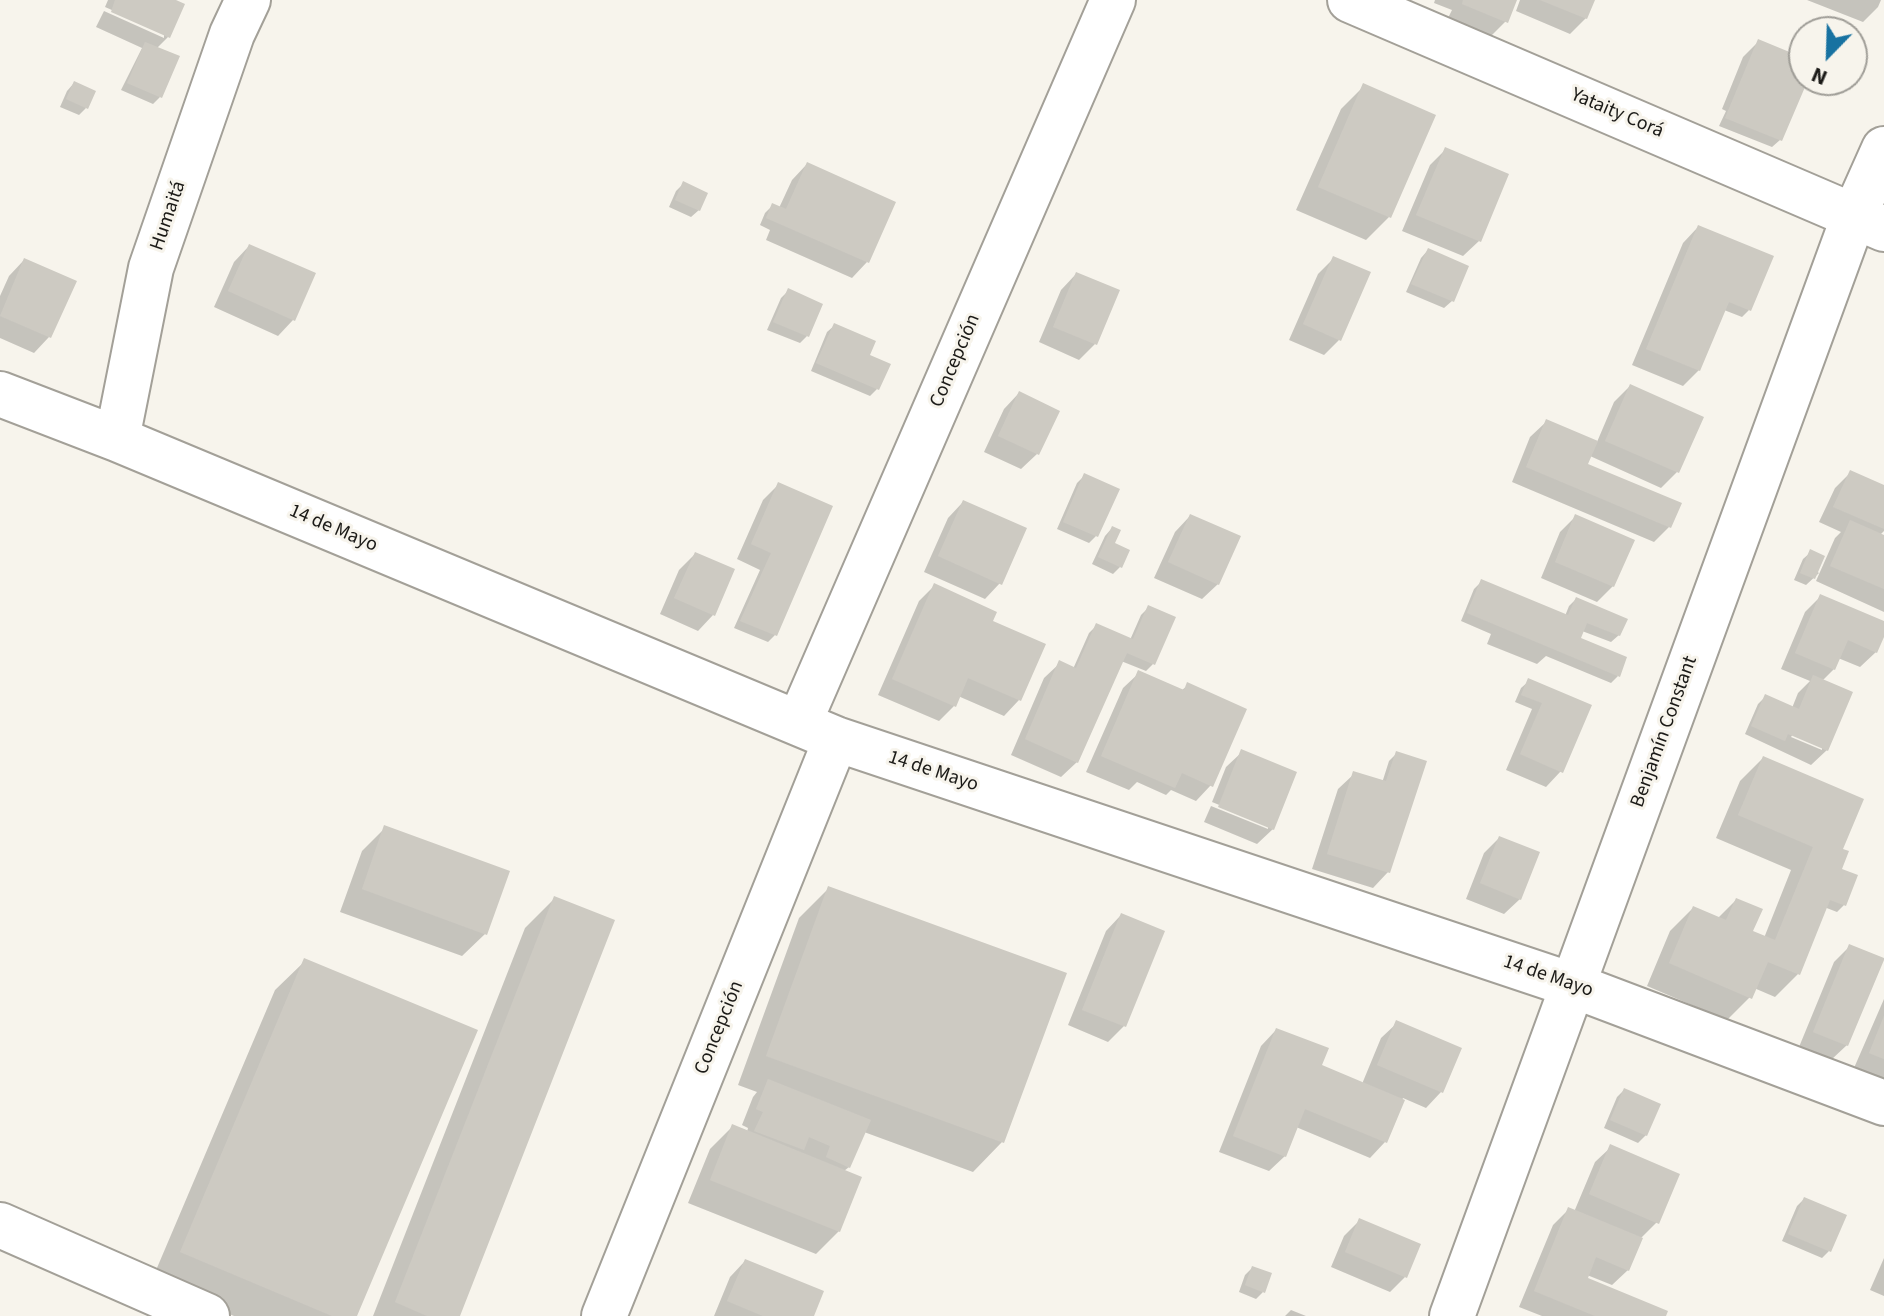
<!DOCTYPE html>
<html>
<head>
<meta charset="utf-8">
<style>
	body { margin:0 }
	#map { position:relative; width:1884px; height:1316px; overflow:hidden; background:#f7f4ec; font-family:"Source Sans 3",sans-serif }
	canvas { display:block }
	.north { position:absolute; left:1788px; top:16px; width:80px; height:80px; box-sizing:border-box; background:#f7f4ec; border:2px solid #9f9d97; border-radius:50%; rotate:203deg; font-size:22px; font-weight:700; line-height:32px; text-align:center; color:#1b1a17 }
	.north::after { content:''; display:block; margin:auto; width:28px; height:36px; background:#1872a1; clip-path:polygon(50% 0,100% 100%,50% 72%,0 100%) }
</style>
</head>
<body>
<div id="map">
<canvas width="1884" height="1316"></canvas>
<div class="north">N</div>
</div>
<script>
const g = document.querySelector('canvas').getContext('2d');
g.lineJoin = 'round';
function paint(path, color) { g.fillStyle = color; g.fill(path, 'evenodd'); }
const toPath = rows => new Path2D(rows.map(r => 'M' + r).join(''));
function strokePath(path, color, width, dash) { g.strokeStyle = color; g.lineWidth = width; g.lineCap = dash ? 'butt' : 'round'; g.setLineDash(dash || []); g.stroke(path); }
function drawText(font, color, halo, rows, align = 'center') {
  g.font = font + ' "Source Sans 3",sans-serif'; g.lineWidth = 6; g.setLineDash([]); g.textBaseline = 'middle'; g.strokeStyle = halo; g.fillStyle = color; for (const [text, x, y, turn = 0] of rows) {
    g.save(); g.translate(x, y); g.rotate((+turn || 0) * Math.PI / 180); g.textAlign = isNaN(turn) ? turn : align; if (halo) g.strokeText(text, 0, 0); g.fillText(text, 0, 0); g.restore();
  }
}
const shadow = toPath([
	[108,0,171,0,168,37,156,49,160,97,153,104,121,90,142,48,96,27,104,11,164,38,164,33,105,7],
	[1435,0,1515,0,1506,21,1490,37,1447,20,1452,10,1434,3],
	[1520,0,1593,0,1586,18,1570,34,1516,11],
	[1807,0,1881,0,1878,7,1863,22],
	[1759,41,1804,60,1806,80,1780,140,1772,147,1719,126,1726,111,1722,109,1743,57],
	[74,83,86,108,79,115,60,107,67,91],
	[1364,86,1433,116,1389,217,1366,240,1296,210,1341,109],
	[1445,150,1479,241,1463,256,1402,231,1430,165],
	[807,164,867,262,852,278,766,240,770,230,760,225,765,213,773,205,779,208,792,180],
	[683,184,699,210,691,217,669,207,676,191],
	[1698,227,1749,310,1742,317,1724,310,1699,370,1683,386,1632,365,1683,243],
	[249,246,313,274,293,320,278,336,214,307,234,262],
	[1428,250,1466,267,1452,301,1444,308,1406,292,1421,258],
	[1334,258,1339,340,1324,355,1289,340,1318,274],
	[24,260,49,337,34,353,0,338,0,296,9,276],
	[1076,274,1095,344,1079,360,1039,342,1061,290],
	[788,291,807,336,800,343,767,330,781,298],
	[835,325,867,356,877,389,870,396,811,371,827,332],
	[1630,386,1701,418,1677,472,1661,488,1590,456,1586,465,1670,526,1654,542,1512,482,1530,437,1546,422,1597,442,1614,402],
	[1019,393,1037,454,1021,469,984,452,1004,409],
	[1850,473,1884,488,1884,531,1880,535,1884,537,1884,612,1816,581,1835,538,1841,532,1819,522,1835,488],
	[1084,476,1096,536,1089,543,1057,529,1077,483],
	[779,484,775,635,768,642,734,628,760,570,737,559,763,500],
	[963,502,1000,583,985,599,924,572,948,518],
	[1190,516,1218,584,1202,599,1154,578,1175,532],
	[1575,517,1613,586,1597,602,1541,578,1560,532],
	[1112,528,1113,544,1121,566,1113,574,1092,564,1105,536],
	[1811,552,1816,571,1819,573,1806,585,1794,580,1803,559],
	[695,554,713,615,698,631,660,614,679,570],
	[1481,582,1565,616,1569,606,1576,599,1619,635,1611,642,1582,631,1578,639,1618,676,1611,683,1546,656,1537,664,1487,644,1491,634,1461,621,1474,589],
	[934,586,991,622,1019,700,1004,716,958,696,954,706,939,721,878,695,919,601],
	[1821,596,1884,623,1884,632,1876,652,1860,667,1838,658,1834,669,1822,681,1827,750,1811,765,1745,734,1758,704,1765,697,1792,708,1798,693,1810,681,1781,669,1805,612],
	[1793,734,1822,746,1822,750,1791,737],
	[1149,607,1153,664,1146,671,1121,661,1077,762,1061,777,1011,755,1044,678,1060,663,1073,669,1089,633,1096,626,1130,640,1141,615],
	[1139,673,1181,691,1188,685,1211,785,1196,801,1171,790,1166,795,1137,782,1129,790,1086,772,1123,688],
	[1529,681,1589,706,1561,771,1546,787,1506,770,1532,709,1515,702,1521,688],
	[1242,752,1273,829,1257,844,1204,822,1211,806,1268,829,1268,825,1212,802,1226,767],
	[1397,753,1388,872,1373,888,1312,869,1338,789,1354,774,1382,783,1389,761],
	[1763,758,1840,850,1836,878,1844,905,1837,912,1824,907,1798,974,1775,997,1754,988,1750,997,1727,1020,1647,986,1670,931,1693,908,1718,918,1736,900,1751,932,1764,938,1791,870,1716,838,1740,781],
	[385,828,485,934,462,956,340,912,362,851],
	[1499,838,1520,899,1504,914,1466,899,1484,853],
	[829,888,1002,1142,973,1172,864,1132,849,1167,844,1171,839,1231,816,1254,688,1203,710,1149,733,1126,747,1132,748,1128,742,1125,753,1097,757,1092,738,1085,799,918],
	[555,898,458,1316,373,1316,525,928],
	[1121,915,1162,932,1124,1026,1108,1042,1068,1025,1106,931],
	[1850,946,1847,1045,1831,1060,1799,1047,1834,962],
	[305,961,354,1316,234,1316,151,1282,275,990],
	[1884,999,1884,1077,1881,1080,1854,1068],
	[1397,1023,1459,1049,1441,1092,1426,1108,1403,1098,1385,1142,1370,1158,1296,1127,1285,1156,1269,1171,1219,1152,1261,1046,1276,1030,1320,1067,1362,1084,1381,1038],
	[1624,1090,1646,1135,1638,1143,1604,1128,1617,1097],
	[1611,1147,1657,1222,1641,1238,1628,1270,1612,1285,1587,1275,1585,1279,1663,1316,1542,1316,1519,1307,1553,1225,1568,1210,1574,1212,1595,1162],
	[1804,1199,1829,1251,1822,1258,1782,1241,1797,1206],
	[1360,1220,1405,1277,1390,1292,1331,1267,1344,1236],
	[1884,1258,1884,1296,1870,1290],
	[745,1261,811,1316,714,1316,730,1277],
	[1252,1268,1263,1292,1256,1299,1239,1292,1245,1275],
	[1291,1310,1306,1316,1285,1316]
]);
const building = toPath([
	[115,0,176,0,185,4,170,38,111,12],
	[1463,0,1517,0,1508,23,1462,4],
	[1540,0,1595,0,1587,19],
	[1758,39,1804,58,1804,80,1808,80,1782,141,1725,118],
	[145,42,180,56,162,98,127,83],
	[74,81,96,91,88,109,66,99],
	[1363,83,1436,115,1391,218,1318,187],
	[1445,147,1509,174,1481,242,1416,215],
	[807,162,896,202,869,263,766,218,772,203,786,209],
	[683,181,708,193,700,211,675,200],
	[1698,225,1774,256,1751,311,1729,302,1700,371,1646,349],
	[249,244,316,273,295,321,228,291],
	[1428,248,1469,266,1454,302,1411,284],
	[1333,256,1371,272,1341,341,1303,324],
	[24,258,77,281,51,338,0,316],
	[1076,272,1120,290,1097,345,1053,327],
	[788,288,823,304,809,337,773,322],
	[834,323,876,341,870,355,891,364,879,390,816,363],
	[1630,384,1704,417,1679,473,1605,441],
	[1019,391,1060,411,1039,455,998,436],
	[1546,419,1598,441,1588,464,1682,503,1671,528,1526,467],
	[1850,470,1884,485,1884,529,1833,507],
	[1084,473,1120,489,1098,537,1063,522],
	[778,482,833,506,777,636,740,621,771,553,751,544],
	[963,500,1027,528,1002,585,938,556],
	[1190,514,1241,536,1219,585,1168,562],
	[1575,514,1635,540,1614,587,1555,562],
	[1850,520,1884,535,1884,589,1830,566],
	[1112,526,1121,530,1115,543,1130,550,1122,568,1098,557],
	[1810,549,1825,556,1815,579,1800,573],
	[695,552,735,569,715,616,674,598],
	[1481,579,1568,615,1576,597,1628,619,1620,636,1587,623,1581,638,1627,657,1620,677,1467,613],
	[934,583,997,612,993,621,1046,644,1021,701,968,678,956,707,892,679],
	[1820,594,1884,621,1884,637,1877,653,1848,640,1835,670,1795,653],
	[1148,605,1176,617,1155,665,1127,653,1078,763,1025,739,1059,660,1076,668,1096,623,1133,639],
	[1138,670,1184,690,1187,682,1247,709,1213,787,1182,773,1175,788,1101,756],
	[1813,675,1853,692,1828,751,1788,734,1785,741,1751,726,1765,694,1799,709],
	[1528,678,1592,705,1563,773,1520,754,1542,703,1521,695],
	[1241,749,1297,772,1274,830,1218,807],
	[1396,751,1427,761,1390,873,1327,854,1353,771,1386,781],
	[1763,756,1864,799,1843,849,1849,851,1842,869,1858,875,1846,906,1830,900,1800,975,1768,962,1752,999,1669,963,1693,906,1726,920,1736,898,1763,909,1753,931,1775,940,1813,847,1738,815],
	[384,825,510,871,487,935,362,889],
	[1499,836,1540,852,1521,900,1480,883],
	[828,886,1067,973,1004,1143,766,1056],
	[554,896,615,920,460,1316,427,1316,395,1302],
	[1121,913,1165,931,1126,1027,1082,1010],
	[1849,944,1884,958,1884,960,1848,1046,1813,1032],
	[304,958,478,1030,357,1316,332,1316,180,1252],
	[1884,1016,1884,1059,1869,1053],
	[1396,1020,1462,1048,1443,1093,1377,1065],
	[1276,1028,1329,1048,1322,1065,1405,1100,1387,1143,1305,1109,1286,1157,1233,1136],
	[768,1079,871,1120,850,1168,826,1157,830,1146,809,1137,804,1150,754,1131,763,1112,756,1109],
	[1624,1088,1661,1104,1647,1136,1610,1120],
	[732,1124,862,1177,840,1232,710,1180],
	[1610,1144,1680,1174,1659,1224,1589,1194],
	[1804,1197,1847,1215,1831,1252,1788,1234],
	[1568,1207,1643,1238,1629,1271,1596,1257,1588,1278,1668,1311,1666,1316,1595,1316,1534,1291],
	[1359,1218,1421,1244,1407,1278,1345,1252],
	[745,1259,824,1291,814,1316,763,1316,727,1301],
	[1252,1266,1272,1273,1265,1293,1245,1285]
]);
const minor = toPath([
	[1350,0,1884,229],
	[0,394,117,439,836,739,1572,985,1884,1103],
	[117,439,151,268,232,34,248,0],
	[799,723,1113,0],
	[0,1225,207,1316],
	[604,1316,836,739]
]);
const tertiary = toPath([
	[1452,1316,1854,216,1884,149]
]);
const streetNames = [
	["Yataity Corá",1617,114,23],
	["Humaitá",169,216,-71],
	["Concepción",956,361,-67],
	["14 de Mayo",333,529,23],
	["Benjamín Constant",1665,732,-70],
	["14 de Mayo",933,772,18],
	["14 de Mayo",1548,977,19],
	["Concepción",720,1028,-68]
];
paint(shadow, '#0003');
paint(building, '#cdcac2');
strokePath(minor, '#a3a098', 48);
strokePath(tertiary, '#a3a098', 48);
strokePath(minor, '#fff', 44);
strokePath(tertiary, '#fff', 44);
drawText('20px', '#1b1a17', '#f7f4ec', streetNames);
</script>
</body>
</html>
